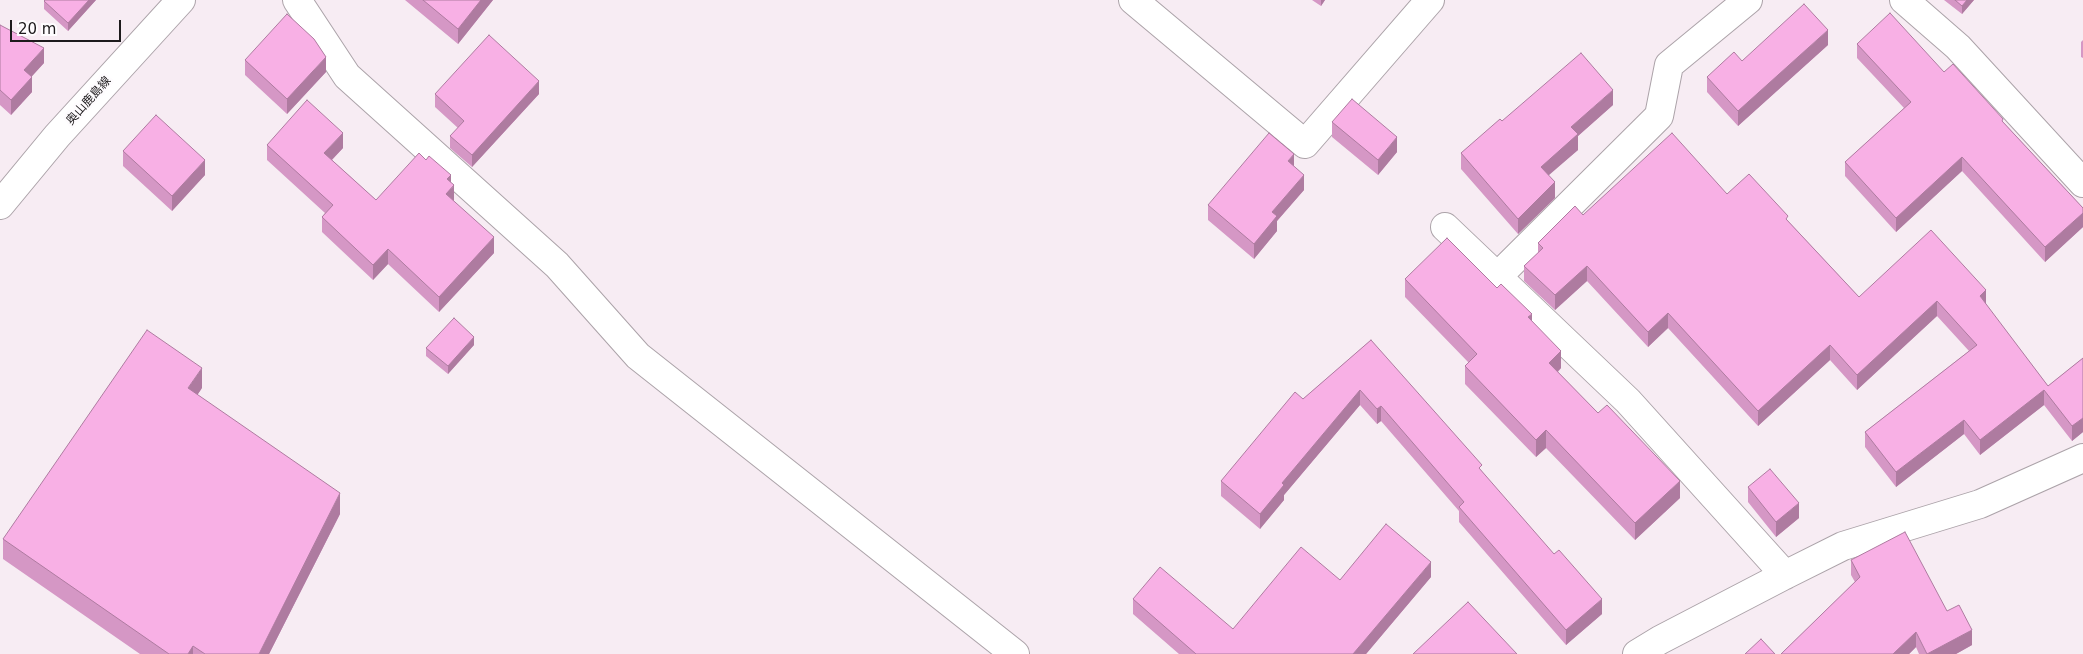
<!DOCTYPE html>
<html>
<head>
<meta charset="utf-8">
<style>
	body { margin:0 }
	#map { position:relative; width:2083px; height:654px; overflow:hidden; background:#f7ecf3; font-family:"DejaVu Sans",sans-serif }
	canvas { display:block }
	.scale { position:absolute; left:10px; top:20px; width:111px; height:22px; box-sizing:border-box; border:2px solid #1d1a1c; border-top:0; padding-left:6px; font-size:15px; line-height:18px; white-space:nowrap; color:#1d1a1c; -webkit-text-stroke:4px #fefcfe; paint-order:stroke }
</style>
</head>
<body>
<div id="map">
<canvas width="2083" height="654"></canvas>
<div class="scale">20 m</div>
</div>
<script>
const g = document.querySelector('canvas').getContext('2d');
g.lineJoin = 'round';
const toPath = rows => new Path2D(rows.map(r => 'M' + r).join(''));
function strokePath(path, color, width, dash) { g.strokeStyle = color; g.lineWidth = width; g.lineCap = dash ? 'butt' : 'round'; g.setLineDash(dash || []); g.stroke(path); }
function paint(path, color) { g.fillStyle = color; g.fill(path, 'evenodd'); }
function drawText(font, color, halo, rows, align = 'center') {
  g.font = font + ' "DejaVu Sans","Noto Sans JP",sans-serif'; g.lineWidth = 5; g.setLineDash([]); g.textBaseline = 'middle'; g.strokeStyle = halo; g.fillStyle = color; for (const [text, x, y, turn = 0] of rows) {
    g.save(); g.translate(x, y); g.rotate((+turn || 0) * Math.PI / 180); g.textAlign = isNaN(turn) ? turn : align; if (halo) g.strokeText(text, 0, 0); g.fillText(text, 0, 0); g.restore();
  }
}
const minor = toPath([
	[297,0,347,76,557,265,638,356,1015,654],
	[1133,0,1305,144,1430,0],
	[1904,0,1958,47,2083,183],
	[1445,227,1628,401,1785,575],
	[1497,277,1659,116,1669,65,1748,0],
	[1637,654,1660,640,1785,575,1843,546,1980,504,2083,458]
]);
const secondary = toPath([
	[0,205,57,136,181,0]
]);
const wall = toPath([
	[96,0,68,31,44,9,44,1],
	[405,0,493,0,458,44],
	[1312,0,1325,0,1321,6],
	[1944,0,1974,0,1962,14],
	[0,25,44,63,31,77,32,92,11,115,0,105],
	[2083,40,2083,58,2081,57,2081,42],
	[1857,44,1944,72,2003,122,2083,208,2083,227,2045,262,1962,171,1896,232,1845,176,1845,162,1904,108,1857,58],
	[1828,45,1738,126,1707,92,1707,77,1742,61],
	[245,60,326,72,287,114,245,75],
	[435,94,539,94,472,167,450,148,450,136,458,128,435,107],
	[1613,105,1578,136,1578,150,1548,175,1555,198,1518,234,1461,169,1461,153,1502,121],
	[1332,122,1397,152,1378,175,1332,137],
	[267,145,343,148,332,160,376,200,451,183,454,201,494,253,439,312,388,264,373,280,322,232,322,217,325,213,267,160],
	[123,151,205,175,172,211,123,166],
	[1294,166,1304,190,1277,221,1277,231,1254,259,1208,220,1208,205],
	[1727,194,1788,221,1859,297,1986,305,2048,386,2083,358,2083,432,2072,441,2044,405,1980,455,1964,434,1896,487,1865,447,1865,432,1969,351,1937,316,1857,390,1830,360,1758,426,1668,328,1648,347,1587,281,1555,310,1524,281,1524,266,1538,253,1538,243,1583,215],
	[1405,279,1497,288,1532,321,1561,368,1558,372,1680,498,1635,540,1546,448,1536,457,1465,384,1465,366,1469,363,1405,297],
	[1371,340,1602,614,1566,645,1459,522,1459,511,1381,421,1377,424,1360,405,1284,495,1284,500,1260,529,1221,496,1221,481,1303,399],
	[474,345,448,374,426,356,426,348],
	[202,388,197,395,340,514,269,654,140,654,3,559,3,539],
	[1748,487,1799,518,1776,537,1748,502],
	[1851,560,1947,611,1972,645,1956,654,1919,654,1916,647,1909,654,1781,654,1855,582,1851,575],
	[1431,577,1366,654,1179,654,1133,614,1133,599,1233,629,1340,580]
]);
const shadedWall = toPath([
	[89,0,96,0,68,31,68,23],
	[481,0,493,0,458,44,458,29],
	[1321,0,1325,0,1321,6],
	[1967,0,1974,0,1962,14,1962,6],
	[1828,30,1828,45,1738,126,1738,111],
	[44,48,44,63,24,85,24,70],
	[326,57,326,72,287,114,287,99],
	[32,77,32,92,11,115,11,100],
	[539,81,539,94,472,167,472,155],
	[1613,90,1613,105,1578,136,1578,150,1541,182,1541,167,1571,127],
	[343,133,343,148,324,168,324,153],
	[1397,137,1397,152,1378,175,1378,160],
	[1294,154,1294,169,1288,161],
	[1962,157,1962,171,1896,232,1896,218],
	[205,160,205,175,172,211,172,196],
	[451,175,451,189,454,185,454,201,446,194,447,179],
	[1304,175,1304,190,1277,221,1277,231,1254,259,1254,244,1272,212],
	[1555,182,1555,198,1518,234,1518,219],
	[2083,213,2083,227,2045,262,2045,247],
	[494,237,494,253,439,312,439,297],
	[388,249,388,264,373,280,373,265],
	[1587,266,1587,281,1555,310,1555,295],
	[1986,290,1986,305,1980,296],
	[1937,301,1937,316,1857,390,1857,375],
	[1668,313,1668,328,1648,347,1648,332],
	[1532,314,1532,331,1528,317],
	[474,337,474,345,448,374,448,366],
	[1830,345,1830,360,1758,426,1758,411],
	[1561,351,1561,368,1549,380,1549,363],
	[202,368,202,388,188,409,188,388],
	[1360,390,1360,405,1284,495,1284,500,1260,529,1260,514,1282,483],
	[2044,390,2044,405,1980,455,1980,440],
	[1381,406,1381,421,1377,424,1377,409],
	[2083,418,2083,432,2072,441,2072,426],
	[1964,420,1964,434,1896,487,1896,472],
	[1546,430,1546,448,1536,457,1536,440],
	[1680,481,1680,498,1635,540,1635,523],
	[340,493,340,514,269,654,259,654],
	[1799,503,1799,518,1776,537,1776,522],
	[1431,562,1431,577,1366,654,1353,654],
	[1602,599,1602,614,1566,645,1566,630],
	[1972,630,1972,645,1956,654,1927,654],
	[1916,632,1916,647,1909,654,1893,654],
	[193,646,193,654,188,654]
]);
const building = toPath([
	[45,0,89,0,68,23,44,1,45,0],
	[423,0,481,0,458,29,423,0],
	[1955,0,1967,0,1962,6,1955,0],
	[1804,4,1828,30,1738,111,1707,77,1734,52,1742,61,1804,4],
	[1890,13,1944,72,1953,64,2003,119,2002,121,2083,208,2083,213,2045,247,1962,157,1896,218,1845,162,1911,102,1857,44,1890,13],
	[287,14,314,39,326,57,287,99,245,60,287,14],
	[0,25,44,48,24,70,32,77,11,100,0,90,0,25],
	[489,35,539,81,472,155,450,136,464,121,435,94,489,35],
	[1581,53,1613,90,1571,127,1578,134,1541,167,1555,182,1518,219,1461,153,1500,119,1502,121,1581,53],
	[1352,99,1397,137,1378,160,1332,122,1352,99],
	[307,100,343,133,324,153,376,200,419,153,426,160,429,156,451,175,447,179,454,185,446,194,494,237,439,297,388,249,373,265,322,217,333,205,267,145,307,100],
	[156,115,205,160,172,196,123,151,156,115],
	[1269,133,1294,154,1288,161,1304,175,1272,212,1277,216,1254,244,1208,205,1269,133],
	[1672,133,1727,194,1749,174,1788,216,1786,219,1859,297,1931,230,1986,290,1980,296,2048,386,2083,358,2083,418,2072,426,2044,390,1980,440,1964,420,1896,472,1865,432,1977,345,1937,301,1857,375,1830,345,1758,411,1668,313,1648,332,1587,266,1555,295,1524,266,1543,248,1538,243,1575,206,1583,215,1672,133],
	[1447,238,1497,288,1501,284,1532,314,1528,317,1561,351,1549,363,1598,413,1607,405,1680,481,1635,523,1546,430,1536,440,1465,366,1477,354,1405,279,1447,238],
	[454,318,474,337,448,366,426,348,454,318],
	[147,330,202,368,188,388,340,493,259,654,205,654,193,646,188,654,169,654,3,539,147,330],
	[1371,340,1482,465,1479,468,1554,554,1559,550,1602,599,1566,630,1459,507,1464,502,1381,406,1377,409,1360,390,1282,483,1284,485,1260,514,1221,481,1295,392,1303,399,1371,340],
	[1770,469,1799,503,1776,522,1748,487,1770,469],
	[1386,524,1431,562,1353,654,1196,654,1133,599,1160,567,1233,629,1301,547,1340,580,1386,524],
	[1905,532,1947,611,1959,605,1972,630,1927,654,1916,632,1893,654,1781,654,1860,577,1851,560,1905,532],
	[1468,602,1517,654,1413,654,1468,602],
	[1761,639,1775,654,1745,654,1761,639]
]);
const streetNames = [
	["奥山鹿島線",89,101,-48]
];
strokePath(minor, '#aca3a9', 30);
strokePath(secondary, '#aca3a9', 30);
strokePath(minor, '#fff', 28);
strokePath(secondary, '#fff', 28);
paint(wall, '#d597c5');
paint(shadedWall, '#ae7ba0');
paint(building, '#f8b0e5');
strokePath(building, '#ae7ba0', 1);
drawText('12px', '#1d1a1c', '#fefcfe', streetNames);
</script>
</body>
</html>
